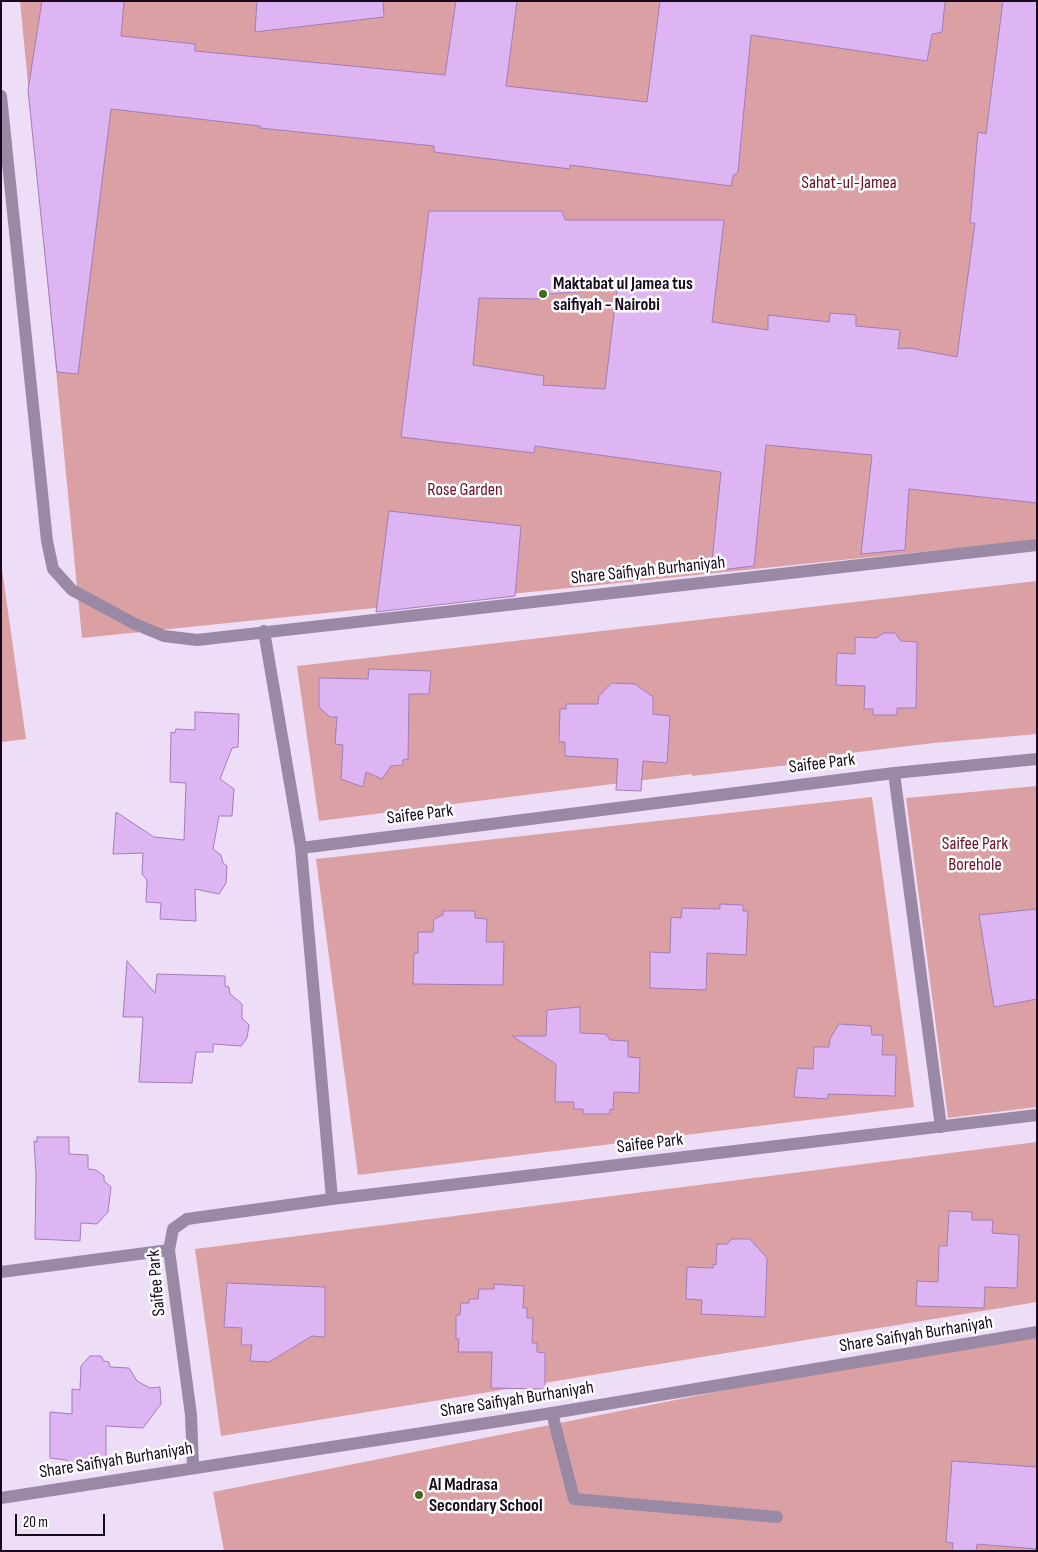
<!DOCTYPE html>
<html>
<head>
<meta charset="utf-8">
<style>
	body { margin:0 }
	#map { position:relative; width:1038px; height:1552px; overflow:hidden; background:#edddf6; font-family:"Sofia Sans Condensed",sans-serif }
	canvas { display:block }
	.frame { position:absolute; inset:0; border:2px solid #17081e; pointer-events:none }
	.scale { position:absolute; left:15px; top:1514px; width:90px; height:22px; box-sizing:border-box; border:2px solid #17081e; border-top:0; padding-left:6px; font-size:15px; line-height:18px; white-space:nowrap; color:#17081e; -webkit-text-stroke:4px #fff; paint-order:stroke }
</style>
</head>
<body>
<div id="map">
<canvas width="1038" height="1552"></canvas>
<div class="frame"></div>
<div class="scale">20 m</div>
</div>
<script>
const g = document.querySelector('canvas').getContext('2d');
g.lineJoin = 'round';
function paint(path, color) { g.fillStyle = color; g.fill(path, 'evenodd'); }
const toPath = rows => new Path2D(rows.map(r => 'M' + r).join(''));
function strokePath(path, color, width, dash) { g.strokeStyle = color; g.lineWidth = width; g.lineCap = dash ? 'butt' : 'round'; g.setLineDash(dash || []); g.stroke(path); }
function drawText(font, color, halo, rows, align = 'center') {
  g.font = font + ' "Sofia Sans Condensed",sans-serif'; g.lineWidth = 5; g.setLineDash([]); g.textBaseline = 'middle'; g.strokeStyle = halo; g.fillStyle = color; for (const [text, x, y, turn = 0] of rows) {
    g.save(); g.translate(x, y); g.rotate((+turn || 0) * Math.PI / 180); g.textAlign = isNaN(turn) ? turn : align; if (halo) g.strokeText(text, 0, 0); g.fillText(text, 0, 0); g.restore();
  }
}
const green = toPath([
	[20,1,1037,1,1037,540,82,638],
	[1,562,26,739,1,742],
	[1037,581,1037,734,934,743,833,755,833,760,692,776,692,774,319,821,297,666],
	[1037,786,1037,1107,948,1118,906,798],
	[872,797,914,1107,358,1175,316,859],
	[1037,1142,1037,1302,221,1436,195,1249],
	[1037,1328,1037,1551,224,1551,213,1492]
]);
const building = toPath([
	[42,1,124,1,121,36,195,44,195,51,445,75,456,1,517,1,506,86,647,102,660,1,945,1,942,32,932,34,927,61,751,35,738,172,733,176,731,186,570,165,570,169,434,152,434,146,260,128,260,126,111,109,78,374,57,372,28,90,42,1],
	[257,1,383,1,384,17,255,32,257,1],
	[1003,1,1037,1,1037,503,909,489,905,550,861,554,872,455,766,445,754,566,711,571,721,472,535,446,534,453,401,437,429,211,562,211,565,220,724,220,712,322,768,330,768,315,829,322,830,313,856,315,856,326,900,330,898,349,909,348,957,357,975,223,970,223,978,132,986,134,1003,1],
	[617,289,605,389,543,385,544,376,473,365,479,298,541,299,548,294,617,289],
	[389,511,521,526,515,596,376,612,389,511],
	[884,633,895,633,901,641,917,642,916,708,897,708,897,715,873,715,873,709,864,709,865,686,836,685,837,653,855,654,855,637,876,638,884,633],
	[369,669,431,671,429,694,409,694,408,759,403,760,403,765,391,766,382,779,366,772,363,787,341,779,343,745,335,744,337,717,330,717,319,707,319,678,368,679,369,669],
	[612,683,635,684,653,697,653,714,670,716,667,763,643,761,641,791,616,790,618,759,565,756,565,742,559,742,560,709,566,709,566,704,598,704,599,696,612,683],
	[195,712,239,714,238,747,232,748,220,779,234,789,232,816,219,816,213,849,221,855,223,863,227,866,226,883,219,894,195,889,196,921,160,919,161,903,146,902,147,880,142,874,143,853,113,854,116,812,154,837,184,840,186,783,170,782,171,732,175,733,176,729,195,730,195,712],
	[720,904,743,905,743,911,748,911,746,955,707,953,706,990,650,988,650,952,670,953,671,917,681,918,682,908,720,909,720,904],
	[1037,909,1037,999,994,1007,979,915,1037,909],
	[443,911,475,911,475,918,487,919,486,942,504,942,503,985,413,984,414,953,418,953,418,932,433,932,434,919,443,915,443,911],
	[127,961,155,993,157,974,225,976,225,986,229,987,230,994,242,1004,242,1018,249,1025,247,1038,241,1046,213,1044,213,1052,196,1052,192,1083,139,1082,143,1017,123,1017,127,961],
	[580,1007,580,1033,606,1034,610,1040,628,1041,628,1057,640,1058,639,1093,614,1092,613,1110,610,1109,610,1114,583,1114,583,1109,574,1109,574,1102,555,1102,556,1064,512,1036,546,1036,547,1010,580,1007],
	[839,1024,871,1026,872,1035,883,1035,882,1055,896,1055,895,1096,828,1094,828,1099,794,1097,797,1068,813,1069,814,1047,829,1047,830,1039,839,1024],
	[37,1137,69,1137,69,1154,88,1155,88,1169,96,1170,104,1176,104,1181,111,1187,108,1212,97,1224,81,1223,80,1241,35,1239,36,1175,34,1141,37,1142,37,1137],
	[949,1211,972,1212,972,1220,993,1220,992,1233,1019,1235,1017,1288,985,1287,984,1308,916,1306,917,1281,938,1282,939,1246,947,1246,949,1211],
	[732,1239,750,1239,767,1258,765,1317,701,1314,702,1300,686,1299,687,1267,713,1268,713,1264,716,1265,717,1244,727,1244,732,1239],
	[227,1283,325,1287,325,1337,312,1336,269,1362,250,1361,252,1345,241,1345,242,1328,224,1327,227,1283],
	[494,1284,524,1286,523,1308,527,1308,527,1318,533,1318,532,1343,537,1343,537,1352,545,1353,545,1389,491,1388,492,1352,458,1352,459,1339,456,1339,456,1315,460,1315,461,1303,469,1303,469,1299,478,1299,479,1289,494,1289,494,1284],
	[90,1356,101,1356,104,1361,109,1362,110,1367,129,1368,137,1381,150,1388,160,1387,161,1404,143,1428,106,1426,106,1460,83,1462,81,1469,66,1460,50,1458,50,1412,72,1414,72,1389,80,1390,81,1366,90,1356],
	[952,1461,1037,1467,1037,1549,977,1544,976,1551,952,1551,953,1543,946,1542,952,1461]
]);
const lane = toPath([
	[552,1413,574,1499,777,1517]
]);
const street = toPath([
	[1,96,47,541,53,569,72,590,135,624,164,636,197,640,1037,545],
	[264,631,301,848],
	[894,773,941,1127],
	[332,1199,1037,1115],
	[1,1272,169,1250],
	[193,1466,191,1415,169,1250,173,1229,187,1219,332,1199,301,848,894,773,1037,759],
	[1,1498,552,1413,1037,1332]
]);
const markers = [
	[543,294,5,"#426a25"],
	[419,1495,5,"#426a25"]
];
const parkNames = [
	["Sahat-ul-Jamea",849,183],
	["Rose Garden",465,490],
	["Saifee Park",975,844],
	["Borehole",975,865]
];
const poiNames = [
	["Maktabat ul Jamea tus",553,284],
	["saifiyah - Nairobi",553,305],
	["Al Madrasa",429,1485],
	["Secondary School",429,1506]
];
const streetNames = [
	["Share Saifiyah Burhaniyah",648,571,-6],
	["Saifee Park",822,764,-7],
	["Saifee Park",420,815,-7],
	["Saifee Park",650,1144,-7],
	["Saifee Park",157,1283,-95],
	["Share Saifiyah Burhaniyah",916,1335,-9],
	["Share Saifiyah Burhaniyah",517,1400,-9],
	["Share Saifiyah Burhaniyah",116,1461,-9]
];
paint(green, '#dba0a4');
paint(building, '#ddb5f2');
strokePath(building, '#a47cb8', 1);
strokePath(lane, '#9a89a4', 12);
strokePath(street, '#9a89a4', 12);
for (const [x, y, r, color] of markers) { const dot = new Path2D(); dot.arc(x, y, r, 0, 2 * Math.PI); g.fillStyle = color; g.fill(dot); strokePath(dot, '#fff', 2); }
drawText('18px', '#6a0e24', '#fff', parkNames);
drawText('bold 18px', '#17081e', '#fff', poiNames, 'left');
drawText('18px', '#17081e', '#fff', streetNames);
</script>
</body>
</html>
